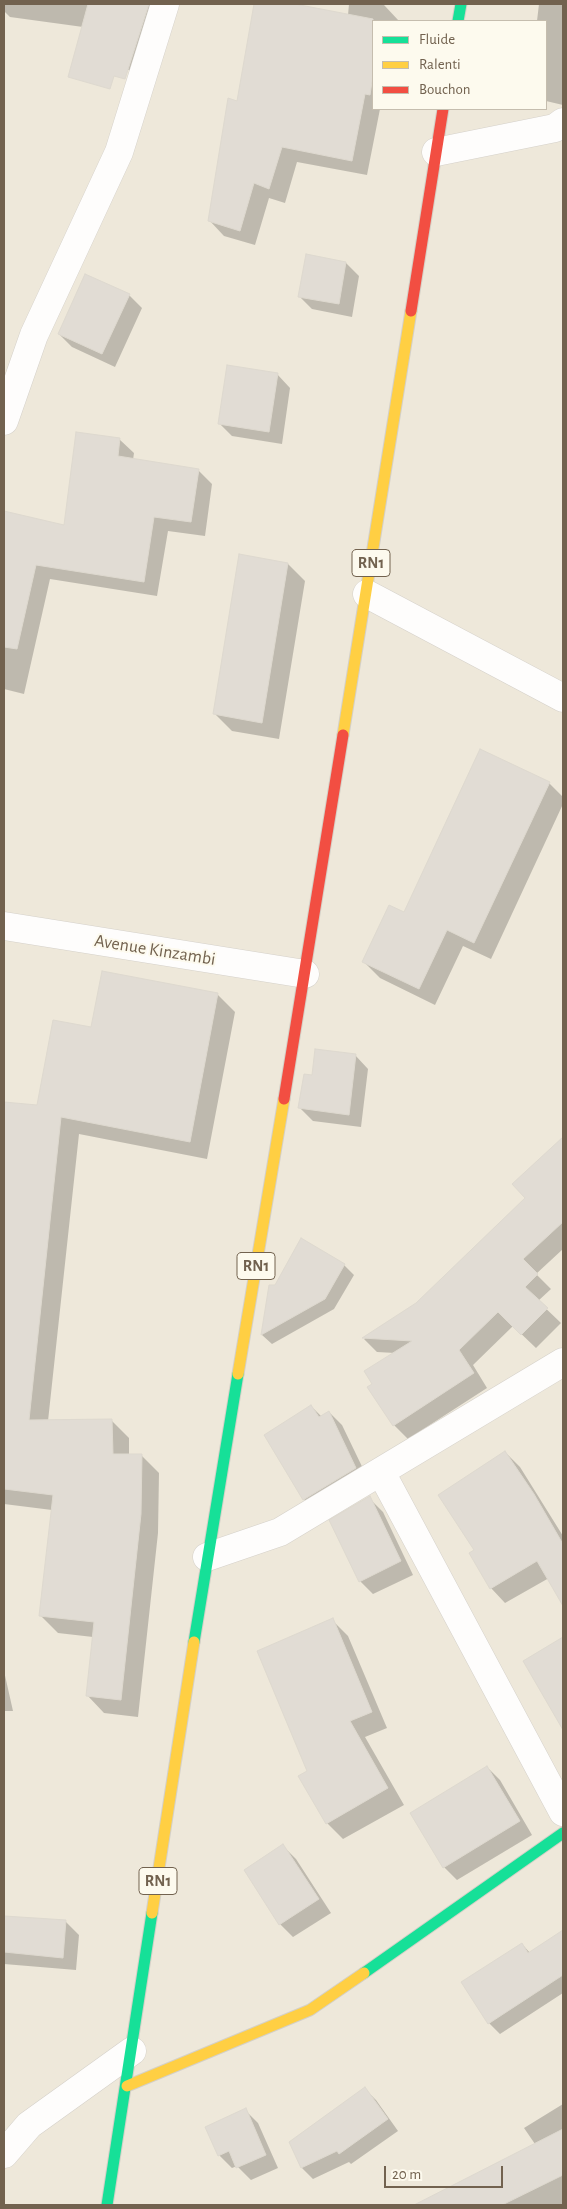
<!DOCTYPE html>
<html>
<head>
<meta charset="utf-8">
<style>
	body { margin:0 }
	#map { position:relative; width:567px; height:2209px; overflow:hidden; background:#f6f4ec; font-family:"Alegreya Sans",sans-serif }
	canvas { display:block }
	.frame { position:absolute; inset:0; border:5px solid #72624f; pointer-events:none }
	.legend { position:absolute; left:372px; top:20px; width:175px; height:90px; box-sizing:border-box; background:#fdfaee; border:1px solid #c5bdae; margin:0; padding:6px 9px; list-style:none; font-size:15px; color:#72624f }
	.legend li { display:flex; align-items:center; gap:10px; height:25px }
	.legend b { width:25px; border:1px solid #c5bdae }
	.scale { position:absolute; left:384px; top:2166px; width:119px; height:22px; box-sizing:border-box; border:2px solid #72624f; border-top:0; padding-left:6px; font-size:15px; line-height:18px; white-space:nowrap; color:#72624f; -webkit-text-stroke:4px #fdfaee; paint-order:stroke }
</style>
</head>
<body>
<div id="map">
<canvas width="567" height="2209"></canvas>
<div class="frame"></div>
<ul class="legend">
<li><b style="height:6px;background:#16e098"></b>Fluide</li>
<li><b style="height:6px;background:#ffcf43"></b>Ralenti</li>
<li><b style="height:6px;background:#f24e42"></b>Bouchon</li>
</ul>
<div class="scale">20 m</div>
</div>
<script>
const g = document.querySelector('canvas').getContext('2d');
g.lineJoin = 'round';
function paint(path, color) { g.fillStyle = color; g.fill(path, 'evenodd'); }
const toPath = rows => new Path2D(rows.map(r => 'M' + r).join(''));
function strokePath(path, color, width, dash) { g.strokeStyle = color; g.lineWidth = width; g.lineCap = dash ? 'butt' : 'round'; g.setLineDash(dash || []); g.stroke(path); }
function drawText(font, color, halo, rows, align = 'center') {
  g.font = font + ' "Alegreya Sans",sans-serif'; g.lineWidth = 4; g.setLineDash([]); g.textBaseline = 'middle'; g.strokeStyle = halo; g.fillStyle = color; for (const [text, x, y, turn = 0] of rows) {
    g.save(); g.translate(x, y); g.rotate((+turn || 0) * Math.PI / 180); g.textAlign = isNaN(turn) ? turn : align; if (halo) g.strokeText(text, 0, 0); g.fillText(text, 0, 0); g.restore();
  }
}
const residential = toPath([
	[4,4,563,4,563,2205,4,2205],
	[373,21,546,21,546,109,373,109]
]);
const shadow = toPath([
	[4,4,175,4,148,72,92,66,83,27,10,17,4,11],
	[255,4,288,4,348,15,349,4,374,4,384,5,399,21,373,21,373,109,380,109,367,175,297,162,285,203,269,198,255,245,224,236,209,220,238,102],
	[539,4,563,4,563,105,546,101,546,21,537,21],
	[346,263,359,276,352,317,312,309,299,296],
	[129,295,142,308,115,367,72,347,59,334],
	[277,374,290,388,282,444,232,436,219,423],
	[119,439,134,453,133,460,198,470,212,484,205,536,168,531,157,596,50,579,24,694,4,689,4,513,65,526],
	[288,564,305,581,279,739,232,731,215,714],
	[549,783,563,797,563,804,491,959,463,946,435,1005,380,978,364,962,404,914],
	[217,994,235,1012,207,1159,79,1134,48,1421,112,1421,129,1438,129,1455,141,1455,159,1473,158,1533,138,1717,104,1713,87,1695,93,1637,58,1633,41,1616,52,1510,4,1504,4,1103,38,1107,92,1028],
	[355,1055,368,1069,361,1127,313,1121,300,1108,313,1076],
	[563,1139,563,1249,536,1274,551,1289,538,1301,561,1323,536,1348,513,1326,473,1365,487,1388,408,1439,394,1425,373,1384,395,1353,377,1352,364,1339,417,1304,527,1198,514,1184],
	[344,1265,354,1275,334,1309,272,1344,262,1335,270,1286,275,1287],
	[311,1406,322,1417,329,1412,342,1425,369,1481,317,1512,304,1499],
	[505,1452,520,1467,563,1536,563,1604,549,1578,505,1603,491,1588,476,1550],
	[370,1499,383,1512,413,1575,373,1594,360,1581],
	[332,1620,348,1636,387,1728,365,1737,404,1805,343,1839,327,1823,308,1772],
	[563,1638,563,1719,551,1707,525,1661],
	[4,1670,4,1671,13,1711,4,1711],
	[487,1767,500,1780,532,1835,457,1880,444,1867],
	[283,1846,296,1859,331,1913,293,1937,280,1924],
	[4,1917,66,1922,79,1935,76,1970,4,1964],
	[563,1931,563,1993,500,2034,489,2023,522,1944,530,1953],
	[365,2089,376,2100,398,2131,351,2164,349,2162,313,2179,302,2168,290,2142],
	[563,2104,563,2205,417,2205,535,2144,524,2128],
	[245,2110,258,2123,278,2168,251,2180,237,2166,232,2168,219,2155]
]);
const building = toPath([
	[88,4,149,4,125,79,114,76,110,89,68,77,88,4],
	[254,4,295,4,373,19,373,75,370,95,365,94,352,161,282,147,269,189,254,183,240,231,208,221,228,98,237,101,254,4],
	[306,254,346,262,339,304,298,297,306,254],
	[85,274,130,294,102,354,58,334,85,274],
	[227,365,278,373,269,432,218,424,227,365],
	[76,432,120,438,118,456,199,469,191,522,154,517,144,582,36,565,17,649,4,647,4,511,64,525,76,432],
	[239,554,288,563,262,723,213,714,239,554],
	[480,749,550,782,474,943,447,930,419,989,362,962,389,905,404,912,480,749],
	[102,971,218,993,190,1142,61,1117,29,1420,112,1419,113,1454,142,1454,141,1514,121,1700,86,1696,94,1622,39,1616,53,1495,4,1489,4,1102,37,1105,53,1020,91,1027,102,971],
	[315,1049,356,1054,349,1115,298,1108,304,1074,312,1075,315,1049],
	[563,1137,563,1222,523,1259,538,1274,525,1287,548,1308,521,1335,498,1312,459,1350,474,1373,393,1426,367,1387,372,1384,364,1371,412,1341,362,1338,416,1303,525,1198,512,1184,563,1137],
	[301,1238,345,1264,325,1299,261,1335,269,1285,275,1285,301,1238],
	[311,1405,319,1417,329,1411,356,1468,303,1500,264,1435,311,1405],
	[505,1451,534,1494,563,1544,563,1606,537,1561,490,1589,469,1553,474,1550,438,1495,505,1451],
	[370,1496,401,1561,359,1582,329,1520,370,1496],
	[333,1618,372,1712,350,1721,388,1788,326,1824,298,1776,307,1771,257,1651,333,1618],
	[563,1637,563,1730,523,1661,563,1637],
	[487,1766,520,1821,443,1868,410,1813,487,1766],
	[283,1844,319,1899,279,1925,244,1870,283,1844],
	[4,1916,66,1920,63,1958,4,1952,4,1916],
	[563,1930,563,1975,488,2024,461,1982,522,1943,528,1953,563,1930],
	[365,2087,388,2119,339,2154,337,2151,301,2168,289,2142,365,2087],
	[246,2108,266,2155,236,2168,229,2151,218,2156,205,2127,246,2108],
	[563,2129,563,2175,502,2205,414,2205,563,2129]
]);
const street = toPath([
	[436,152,555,128,563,122],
	[4,421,34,335,119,152,165,4],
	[367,594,563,698],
	[4,926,305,974],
	[381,1472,563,1812],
	[207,1557,280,1532,563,1362],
	[4,2154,29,2125,132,2051]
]);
const fast = toPath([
	[458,21,461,4],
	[194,1642,238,1374],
	[364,1973,563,1833],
	[107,2205,152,1913]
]);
const slow = toPath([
	[343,735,411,311],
	[238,1374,284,1099],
	[152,1913,194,1642],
	[127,2086,310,2010,364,1973]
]);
const jam = toPath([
	[411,311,443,109],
	[284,1099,343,735]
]);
const shields = [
	[371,563,38],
	[256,1266,38],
	[158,1881,38]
];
const shieldNames = [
	["RN1",371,563],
	["RN1",256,1266],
	["RN1",158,1881]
];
const streetNames = [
	["Avenue Kinzambi",155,950,9]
];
paint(residential, '#eee8da');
paint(shadow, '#0003');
paint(building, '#e1dcd4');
strokePath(building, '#ded9cf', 1);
strokePath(street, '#d5d1ca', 29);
strokePath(fast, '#d4d0c7', 13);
strokePath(slow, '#d4d0c7', 13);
strokePath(jam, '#d4d0c7', 13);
strokePath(street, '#fefdfc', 28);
strokePath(fast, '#16e098', 11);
strokePath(slow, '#ffcf43', 11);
strokePath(jam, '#f24e42', 11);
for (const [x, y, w] of shields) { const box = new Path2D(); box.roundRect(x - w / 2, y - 13.5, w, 27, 4); g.fillStyle = '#fdfaee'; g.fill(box); strokePath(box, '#72624f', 1); }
drawText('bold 16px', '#72624f', null, shieldNames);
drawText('18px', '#72624f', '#fdfaee', streetNames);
</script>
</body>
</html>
